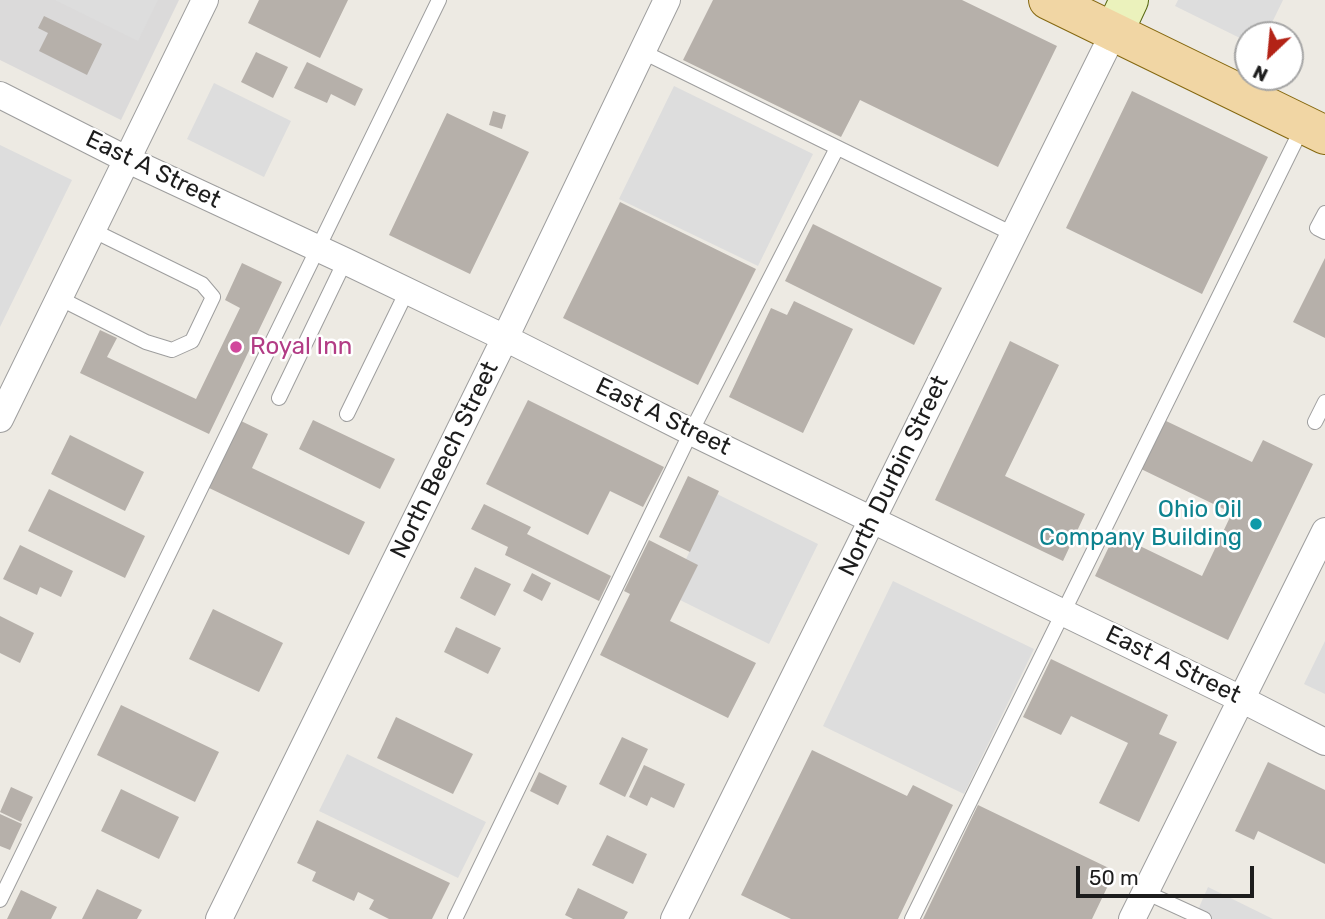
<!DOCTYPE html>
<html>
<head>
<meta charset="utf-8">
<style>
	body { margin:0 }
	#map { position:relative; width:1325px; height:919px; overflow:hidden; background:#edeae3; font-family:Rubik,sans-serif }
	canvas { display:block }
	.north { position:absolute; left:1234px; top:21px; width:70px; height:70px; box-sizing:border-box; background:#fff; border:2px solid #a5a5a5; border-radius:50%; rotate:206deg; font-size:19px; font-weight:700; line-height:28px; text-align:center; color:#1d1d1d }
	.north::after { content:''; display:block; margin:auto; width:24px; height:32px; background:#b32316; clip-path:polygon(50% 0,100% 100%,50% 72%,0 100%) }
	.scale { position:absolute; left:1076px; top:866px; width:178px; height:32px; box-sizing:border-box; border:4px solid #1d1d1d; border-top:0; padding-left:9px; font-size:21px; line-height:24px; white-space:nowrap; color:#1d1d1d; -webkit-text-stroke:5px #fff; paint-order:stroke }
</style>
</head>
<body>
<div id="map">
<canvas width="1325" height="919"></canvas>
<div class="north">N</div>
<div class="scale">50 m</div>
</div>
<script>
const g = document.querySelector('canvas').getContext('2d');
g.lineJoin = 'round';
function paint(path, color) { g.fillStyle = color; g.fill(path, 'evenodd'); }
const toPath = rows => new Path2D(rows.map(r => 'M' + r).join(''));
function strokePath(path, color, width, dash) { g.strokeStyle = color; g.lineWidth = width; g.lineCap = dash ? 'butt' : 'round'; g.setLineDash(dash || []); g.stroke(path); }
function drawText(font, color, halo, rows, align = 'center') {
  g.font = font + ' Rubik,sans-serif'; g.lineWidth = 5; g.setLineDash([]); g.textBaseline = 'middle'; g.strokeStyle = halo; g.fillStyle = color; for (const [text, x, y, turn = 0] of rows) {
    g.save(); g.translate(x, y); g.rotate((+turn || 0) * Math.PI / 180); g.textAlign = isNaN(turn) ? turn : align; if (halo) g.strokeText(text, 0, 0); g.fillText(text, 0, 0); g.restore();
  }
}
const residential = toPath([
	[0,0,179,0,121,120,0,60]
]);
const parking = toPath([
	[55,0,158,0,138,41],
	[1178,0,1283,0,1266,35,1248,35,1248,42,1175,6],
	[214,83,291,121,264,177,187,139],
	[674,86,813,154,758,266,619,199],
	[0,145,72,180,0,327],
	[717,494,818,544,769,644,680,600,697,565,686,559],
	[893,581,1034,649,964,794,823,726],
	[1325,641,1325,694,1304,684],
	[347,754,486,822,458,878,319,811],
	[1208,887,1273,919,1194,919]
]);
const building = toPath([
	[259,0,348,0,320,58,248,23],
	[713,0,962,0,1057,46,998,167,860,100,841,137,683,60],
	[44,16,102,44,87,75,39,51,48,33,38,28],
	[256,52,288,67,273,98,241,82],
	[307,62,363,89,355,106,331,94,327,103,294,88],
	[1132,91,1268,157,1202,294,1066,228],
	[493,111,506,115,502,129,489,125],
	[447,113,529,152,470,274,389,235],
	[620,202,756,269,698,385,563,318],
	[813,224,942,288,914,345,785,281],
	[1325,258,1325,338,1293,322],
	[242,263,282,282,209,434,80,373,100,330,117,338,107,357,196,399,240,308,225,300],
	[794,301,853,329,803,433,729,397,771,308,787,315],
	[1010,341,1059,365,1005,476,1085,514,1063,561,935,500],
	[528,400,664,467,643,507,610,491,588,535,486,484],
	[239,420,268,434,252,468,365,522,349,555,207,487],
	[313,420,395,459,380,489,299,449],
	[1164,420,1252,462,1263,440,1313,464,1228,640,1095,576,1115,534,1202,576,1232,513,1141,469],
	[70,435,144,472,125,511,51,474],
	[688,476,719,491,690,552,659,537],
	[49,489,145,536,125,578,28,531],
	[484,504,531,527,527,534,611,576,599,601,505,555,508,547,471,529],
	[649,540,698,565,670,621,756,663,728,718,600,655,630,594,624,591],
	[20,545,73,571,61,597,40,587,37,595,3,579],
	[475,567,511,584,495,616,460,598],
	[532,573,551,583,542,601,523,591],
	[213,609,283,643,259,692,189,659],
	[0,616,34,633,20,663,0,653],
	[456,627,501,648,488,674,444,652],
	[1051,659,1168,715,1159,734,1177,742,1139,822,1099,803,1128,743,1071,716,1061,735,1023,717],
	[121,705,219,752,195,802,97,755],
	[396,717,473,754,453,794,377,758],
	[622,737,648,749,625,797,599,784],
	[812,750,907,796,913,785,953,805,898,919,791,919,741,895],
	[1268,762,1325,790,1325,864,1258,831,1254,840,1235,831],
	[644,765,685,784,674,808,651,797,647,806,629,797],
	[539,772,567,786,558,805,530,791],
	[11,787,33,797,21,822,0,812],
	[121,789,179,817,159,859,101,831],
	[978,805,1115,871,1092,919,923,919],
	[0,814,22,824,10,850,0,846],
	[317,820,450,883,432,919,389,919,369,909,374,900,358,892,354,901,312,881,316,872,297,863],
	[607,835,647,854,633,884,592,865],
	[578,888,628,912,624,919,573,919,565,915],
	[97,889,142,910,137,919,82,919],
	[21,890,57,907,51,919,7,919]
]);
const lane = toPath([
	[641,51,1013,234],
	[1325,213,1317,228,1325,232],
	[59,298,146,342,172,350,192,341,213,297,202,284,92,230],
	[279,398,345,261],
	[347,414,407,291],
	[1315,422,1325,402],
	[1145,892,1204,919],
	[0,900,439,0],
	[455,919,691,432,837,148],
	[912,919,1303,126]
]);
const street = toPath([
	[0,95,126,159,345,261,505,338,691,432,1241,699,1325,742],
	[0,419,205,0],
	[219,919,505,338,667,0],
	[674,919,1114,32],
	[1132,919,1325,531]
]);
const secondary = toPath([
	[1114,32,1129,0]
]);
const primary = toPath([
	[1048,0,1325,135]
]);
const markers = [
	[236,347,7,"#d1479c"],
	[1256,524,7,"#0f9aa8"]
];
const streetNames = [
	["East A Street",153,170,26],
	["East A Street",663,417,26],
	["North Beech Street",445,460,-64],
	["North Durbin Street",894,476,-64],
	["East A Street",1173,665,26]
];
const hotelNames = [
	["Royal Inn",250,347]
];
const cultureNames = [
	["Ohio Oil",1242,510],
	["Company Building",1242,538]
];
paint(residential, '#dbdada');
paint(parking, '#ddd');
paint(building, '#b6b0aa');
strokePath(lane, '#9e9e9e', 16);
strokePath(street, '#9e9e9e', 28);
strokePath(secondary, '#566711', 40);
strokePath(primary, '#856810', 40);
strokePath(lane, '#fff', 14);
strokePath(street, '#fff', 26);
strokePath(secondary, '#ebf2bc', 38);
strokePath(primary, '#f1d6a4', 38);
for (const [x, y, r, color] of markers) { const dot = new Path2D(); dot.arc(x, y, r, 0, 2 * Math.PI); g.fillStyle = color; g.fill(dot); strokePath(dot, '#fff', 2.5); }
drawText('24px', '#1d1d1d', '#fff', streetNames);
drawText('24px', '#b23c85', '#fff', hotelNames, 'left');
drawText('24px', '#0d838f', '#fff', cultureNames, 'right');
</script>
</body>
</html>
